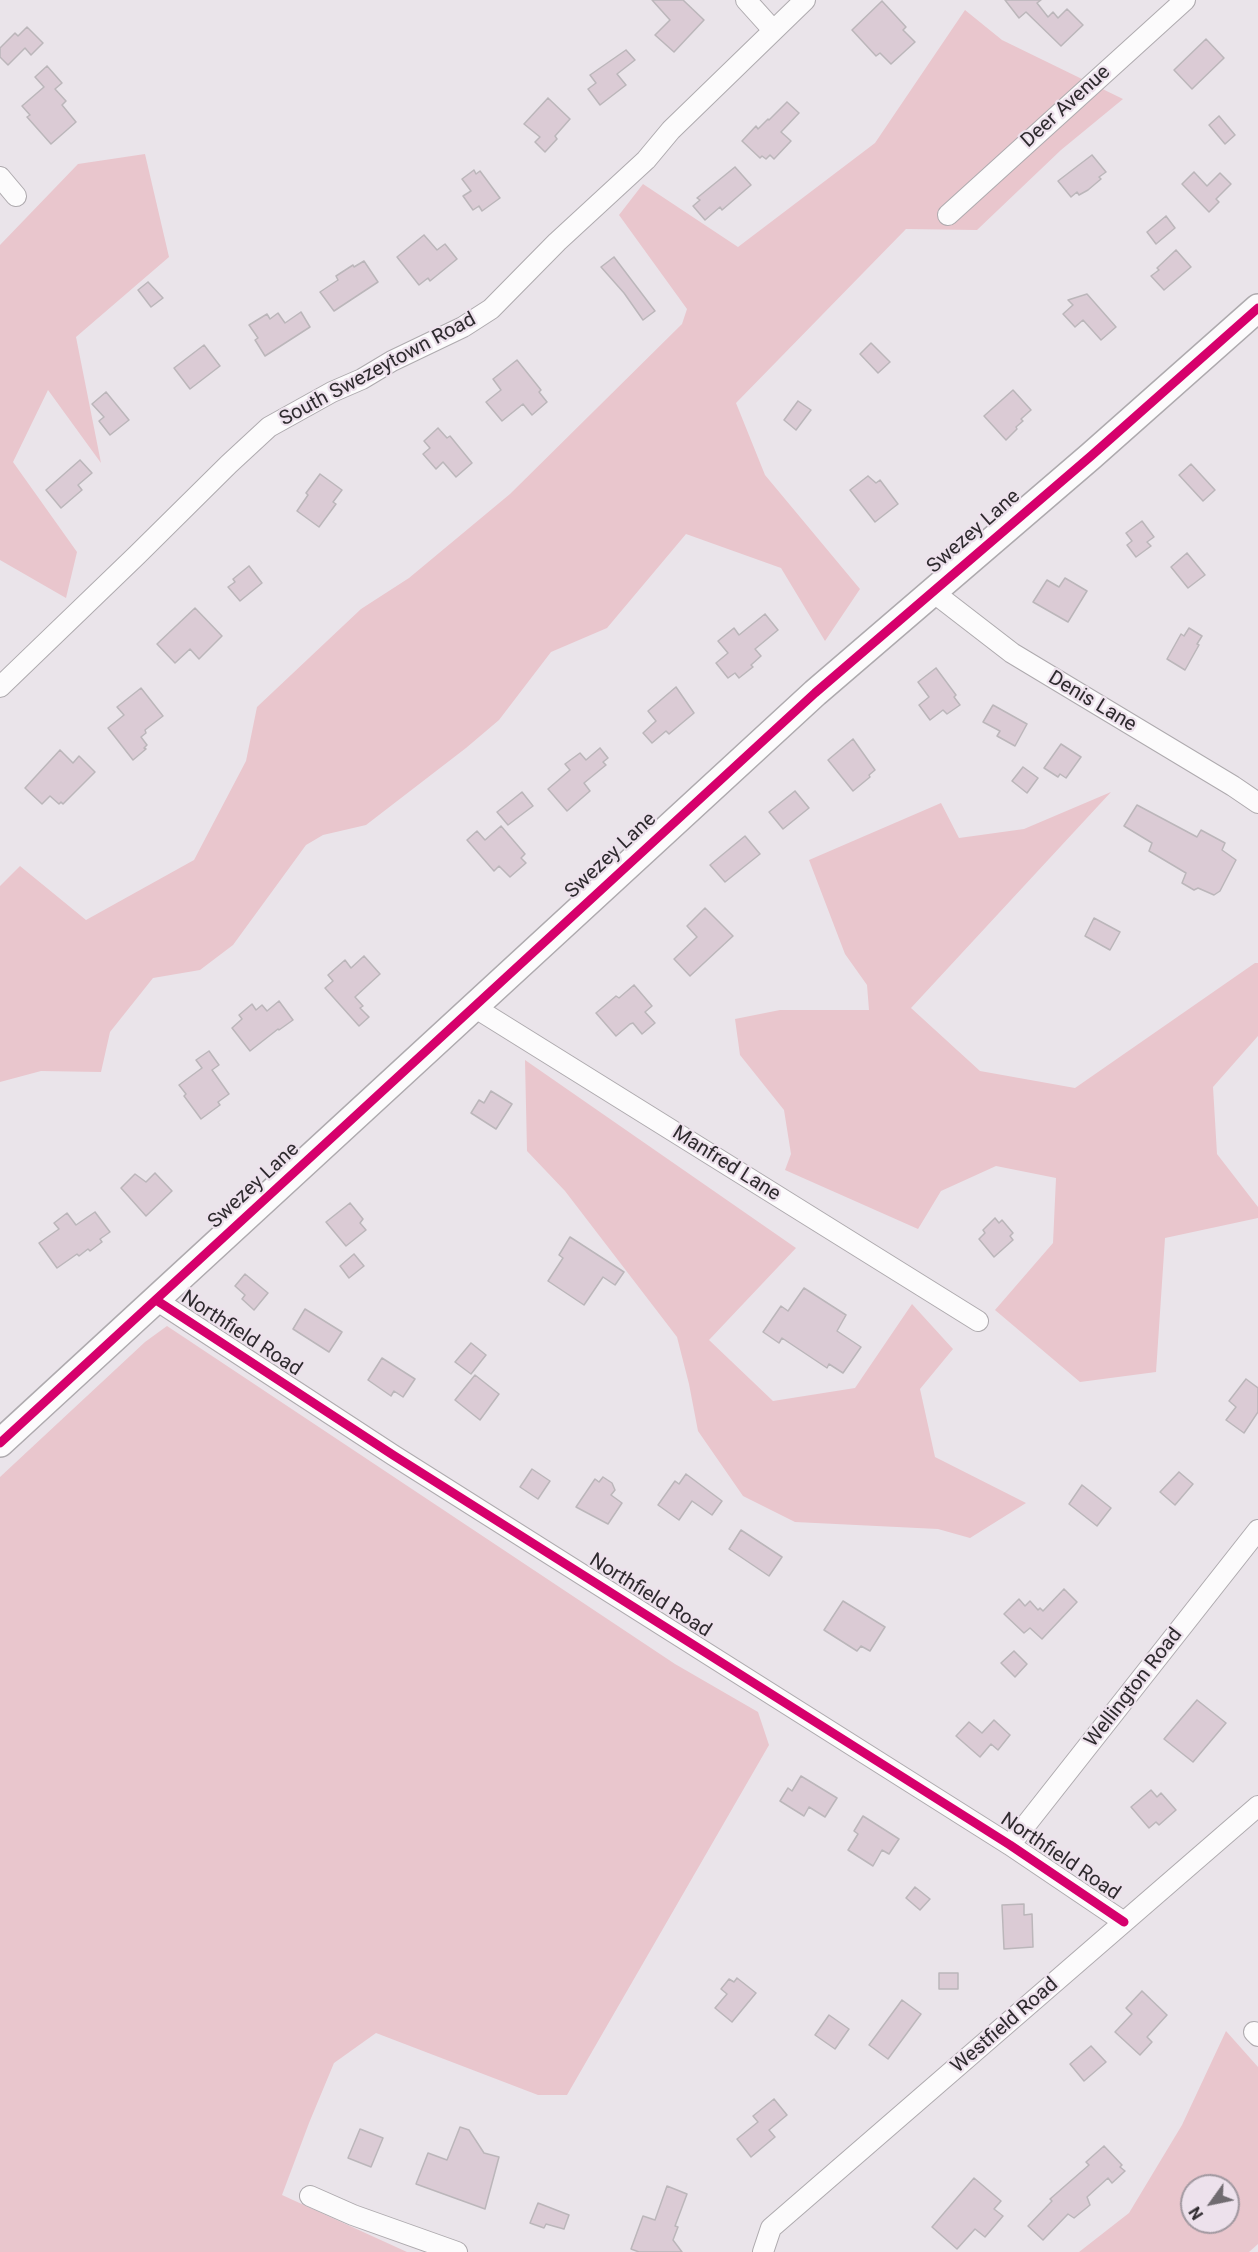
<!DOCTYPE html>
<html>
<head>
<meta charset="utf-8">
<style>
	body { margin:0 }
	#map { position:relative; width:1258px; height:2252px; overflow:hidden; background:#eae4ea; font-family:Roboto,sans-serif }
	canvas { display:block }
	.north { position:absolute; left:1180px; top:2174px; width:60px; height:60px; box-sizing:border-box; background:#ede1ec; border:2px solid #a198a0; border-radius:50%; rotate:237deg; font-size:16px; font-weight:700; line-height:24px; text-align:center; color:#2e2a2e }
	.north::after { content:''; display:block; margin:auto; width:21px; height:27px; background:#706b70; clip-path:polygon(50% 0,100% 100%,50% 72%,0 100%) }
</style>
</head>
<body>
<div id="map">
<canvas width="1258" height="2252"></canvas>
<div class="north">N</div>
</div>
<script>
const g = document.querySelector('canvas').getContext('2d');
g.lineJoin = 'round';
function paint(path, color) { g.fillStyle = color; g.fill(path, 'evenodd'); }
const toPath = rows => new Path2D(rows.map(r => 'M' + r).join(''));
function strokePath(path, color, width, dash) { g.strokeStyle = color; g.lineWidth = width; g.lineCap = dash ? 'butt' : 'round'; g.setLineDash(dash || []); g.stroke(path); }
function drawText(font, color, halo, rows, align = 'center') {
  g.font = font + ' Roboto,sans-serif'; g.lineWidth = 4.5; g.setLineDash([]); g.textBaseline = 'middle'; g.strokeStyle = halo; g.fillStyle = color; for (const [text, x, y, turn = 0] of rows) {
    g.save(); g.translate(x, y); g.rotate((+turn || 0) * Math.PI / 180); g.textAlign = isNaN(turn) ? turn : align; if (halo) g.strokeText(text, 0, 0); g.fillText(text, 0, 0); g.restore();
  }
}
const green = toPath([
	[965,10,1002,40,1123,99,1061,150,977,230,906,229,736,403,765,475,860,589,825,641,781,568,686,534,607,628,551,652,499,720,466,748,366,825,323,835,306,845,233,945,200,970,153,978,110,1032,101,1072,41,1071,0,1082,0,886,20,866,86,920,194,860,246,761,257,707,361,609,409,578,510,494,682,324,687,309,619,215,643,184,738,247,875,143],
	[145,154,169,257,76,337,101,463,48,390,13,462,77,552,66,598,0,560,0,245,78,164],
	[1111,792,911,1008,980,1071,1075,1088,1255,963,1258,963,1258,1036,1213,1087,1217,1154,1258,1207,1258,1218,1165,1238,1156,1372,1080,1382,995,1310,1053,1243,1056,1178,996,1166,941,1191,918,1229,785,1170,791,1154,784,1110,740,1055,735,1019,780,1010,869,1010,867,985,845,954,809,860,941,803,959,838,1024,829],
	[525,1060,796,1248,709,1340,773,1401,855,1388,912,1304,953,1349,920,1389,935,1457,1026,1503,970,1538,938,1529,795,1522,743,1496,698,1431,689,1384,677,1337,565,1191,527,1151],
	[167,1326,675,1664,758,1712,769,1745,567,2095,538,2095,376,2033,334,2063,309,2123,282,2195,407,2252,0,2252,0,1477,145,1342],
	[1226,2031,1258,2067,1258,2244,1249,2252,1079,2252,1129,2213,1182,2125],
	[1192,2186,1228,2186,1228,2222,1192,2222]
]);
const building = toPath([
	[652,0,683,0,704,20,674,52,655,35,670,20,652,0],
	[1005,0,1041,0,1037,3,1048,17,1053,12,1058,18,1067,9,1083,25,1061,46,1026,12,1019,18,1005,0],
	[882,1,906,27,903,30,915,42,891,64,880,53,876,56,852,30,882,1],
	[27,27,43,43,31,55,25,48,8,65,0,57,0,48,15,33,18,36,27,27],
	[1206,39,1224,58,1192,89,1174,70,1206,39],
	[626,50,635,60,617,74,626,85,600,105,588,89,596,83,590,75,626,50],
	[47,66,62,83,55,89,66,101,62,105,76,122,51,144,27,117,30,115,22,106,44,87,35,77,47,66],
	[548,98,570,119,555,136,557,139,545,152,535,142,540,137,524,124,548,98],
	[787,102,799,113,781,132,791,141,774,159,770,155,766,159,762,156,760,158,742,141,756,126,758,129,768,119,769,120,787,102],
	[1219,116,1235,135,1225,144,1209,125,1219,116],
	[1092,155,1106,172,1099,177,1101,179,1088,190,1079,195,1077,192,1071,197,1058,181,1092,155],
	[735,167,751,185,722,210,720,207,705,220,693,206,700,200,697,198,735,167],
	[474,170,476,174,480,171,500,198,482,211,479,206,473,210,463,196,471,191,462,179,474,170],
	[1194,172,1207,186,1220,173,1231,184,1216,199,1219,202,1209,212,1182,184,1194,172],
	[1166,216,1175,228,1156,244,1147,232,1166,216],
	[424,235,437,250,445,244,457,259,430,281,428,278,419,285,397,257,424,235],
	[1176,250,1191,267,1164,290,1151,276,1159,270,1157,268,1176,250],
	[614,257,655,311,643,320,624,293,601,267,614,257],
	[364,261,378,282,334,311,320,292,338,280,336,276,353,265,354,267,364,261],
	[148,282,163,298,151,307,138,290,148,282],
	[1087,294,1116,327,1101,340,1083,320,1075,327,1063,314,1073,305,1068,300,1087,294],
	[301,312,310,327,265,356,255,340,258,338,249,325,267,314,270,319,278,313,285,323,301,312],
	[871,343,890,362,878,373,860,354,871,343],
	[204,345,220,366,190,389,174,368,204,345],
	[517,360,541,390,539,392,547,402,532,415,523,404,502,421,486,402,501,390,493,379,517,360],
	[1013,390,1031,410,1021,419,1023,421,1016,427,1017,429,1006,440,984,416,1013,390],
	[106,392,129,420,110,435,99,421,104,417,92,404,106,392],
	[798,401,811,410,796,430,784,420,798,401],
	[438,428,447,438,450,436,472,463,456,477,443,462,436,469,423,454,430,448,424,441,438,428],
	[80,460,92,473,78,485,82,490,61,508,46,490,80,460],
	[1191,464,1215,490,1203,501,1179,475,1191,464],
	[320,474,342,490,333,502,336,504,319,527,297,511,308,495,306,493,320,474],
	[868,476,876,483,880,480,898,504,875,522,850,490,868,476],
	[1142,521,1154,537,1147,542,1151,546,1136,557,1127,545,1132,541,1126,533,1142,521],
	[1187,553,1205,575,1188,588,1171,567,1187,553],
	[249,566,262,583,240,601,228,587,235,582,233,579,249,566],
	[1065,578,1087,591,1068,622,1033,602,1047,580,1059,587,1065,578],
	[195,608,222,636,199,659,190,649,175,663,157,644,195,608],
	[765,614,778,630,755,649,761,656,751,665,753,667,739,678,735,673,728,678,716,663,728,653,718,641,734,628,739,635,765,614],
	[1189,628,1202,636,1197,644,1199,645,1185,670,1167,659,1181,634,1184,636,1189,628],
	[936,668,956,695,954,697,960,705,947,714,943,710,930,720,919,705,929,697,918,682,936,668],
	[676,687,694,713,669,734,666,731,652,743,643,733,656,721,648,711,676,687],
	[141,688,163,716,145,730,146,733,141,737,147,745,144,748,146,749,133,760,108,728,124,715,117,707,141,688],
	[993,705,1027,724,1015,746,997,736,1000,731,983,722,993,705],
	[853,739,875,770,869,775,870,777,853,791,828,760,853,739],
	[1061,744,1081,757,1066,778,1060,774,1058,777,1044,768,1061,744],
	[600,748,608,758,603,762,606,765,584,783,590,791,567,811,548,789,570,770,565,764,580,753,586,760,600,748],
	[60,750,73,763,79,756,95,772,63,804,61,802,59,804,50,796,42,804,25,788,60,750],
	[1023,767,1038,778,1027,793,1012,781,1023,767],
	[795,791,809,808,783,829,769,812,795,791],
	[522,792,533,806,508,825,497,812,522,792],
	[1137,805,1197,837,1201,830,1225,843,1222,850,1236,860,1220,891,1214,895,1198,888,1194,890,1182,883,1186,873,1149,851,1152,843,1124,826,1137,805],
	[501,826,525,854,521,858,526,863,510,877,499,866,494,871,467,840,477,831,485,840,501,826],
	[745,836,760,854,725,882,710,865,745,836],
	[705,908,733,936,690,976,674,959,697,937,687,926,705,908],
	[1094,918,1120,932,1110,950,1085,936,1094,918],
	[364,956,380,974,355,997,363,1006,360,1008,369,1017,359,1026,325,988,333,981,328,975,345,960,351,968,364,956],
	[634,985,652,1006,645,1012,655,1023,642,1034,633,1023,630,1024,616,1036,596,1013,616,996,619,998,634,985],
	[279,1001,293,1020,279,1030,278,1029,250,1051,232,1028,242,1019,239,1015,252,1004,256,1010,262,1005,267,1011,279,1001],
	[209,1051,219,1065,212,1070,229,1094,218,1102,220,1105,201,1119,184,1096,186,1094,179,1085,202,1068,196,1060,209,1051],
	[491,1091,512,1104,496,1129,471,1113,479,1100,484,1103,491,1091],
	[155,1173,172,1191,146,1216,121,1188,135,1174,146,1182,155,1173],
	[350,1203,363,1219,360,1223,366,1230,346,1246,326,1222,350,1203],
	[95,1212,110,1232,100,1239,102,1242,90,1251,88,1249,79,1256,77,1254,57,1268,39,1243,59,1229,54,1223,67,1213,76,1225,95,1212],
	[995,1218,999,1223,1002,1220,1013,1233,1010,1236,1013,1240,994,1257,979,1239,985,1233,983,1230,995,1218],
	[570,1237,624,1272,615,1285,603,1277,584,1305,548,1281,563,1258,559,1255,570,1237],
	[354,1254,364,1266,349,1278,340,1266,354,1254],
	[245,1274,268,1293,254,1310,242,1299,245,1295,235,1286,245,1274],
	[804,1288,846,1315,837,1331,861,1347,843,1373,829,1364,827,1368,782,1338,779,1343,763,1332,781,1306,788,1311,804,1288],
	[305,1309,342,1332,329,1352,293,1329,305,1309],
	[471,1343,486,1355,471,1374,455,1362,471,1343],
	[382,1358,415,1379,403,1397,394,1391,391,1396,368,1380,382,1358],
	[475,1375,499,1394,480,1420,455,1400,475,1375],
	[1246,1379,1258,1388,1258,1412,1244,1433,1226,1420,1236,1407,1229,1401,1246,1379],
	[532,1469,550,1481,538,1499,520,1487,532,1469],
	[1179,1472,1193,1484,1175,1505,1160,1492,1179,1472],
	[686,1474,722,1501,712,1515,692,1501,679,1520,658,1505,675,1481,679,1484,686,1474],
	[603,1477,612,1483,615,1490,611,1495,622,1503,608,1524,576,1507,595,1479,599,1482,603,1477],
	[1082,1485,1111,1508,1097,1526,1069,1504,1082,1485],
	[741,1530,782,1557,769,1576,729,1549,741,1530],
	[1064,1589,1077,1602,1042,1639,1030,1628,1024,1633,1004,1614,1019,1599,1025,1606,1030,1601,1038,1610,1040,1608,1043,1611,1064,1589],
	[843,1601,885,1627,870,1651,861,1646,857,1651,824,1630,843,1601],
	[1014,1651,1027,1664,1015,1677,1001,1663,1014,1651],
	[1197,1700,1226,1723,1193,1762,1164,1739,1197,1700],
	[994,1720,1010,1735,998,1750,991,1744,980,1757,956,1736,969,1722,982,1733,994,1720],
	[801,1776,837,1798,825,1817,809,1807,804,1816,780,1801,788,1788,792,1791,801,1776],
	[1151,1790,1157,1797,1161,1793,1176,1810,1159,1825,1156,1822,1149,1828,1131,1807,1151,1790],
	[863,1816,899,1839,889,1854,882,1850,873,1866,848,1850,858,1834,854,1831,863,1816],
	[915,1887,930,1899,920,1910,906,1898,915,1887],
	[1024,1904,1024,1915,1032,1914,1033,1947,1004,1949,1002,1905,1024,1904],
	[939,1973,958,1973,958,1989,939,1989,939,1973],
	[737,1978,756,1993,732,2022,715,2008,727,1994,721,1989,729,1979,734,1982,737,1978],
	[1142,1991,1167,2015,1147,2037,1152,2042,1140,2055,1115,2032,1132,2014,1126,2008,1142,1991],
	[902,2000,921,2014,888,2059,869,2045,902,2000],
	[829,2015,849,2029,835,2049,815,2035,829,2015],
	[1091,2046,1106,2062,1084,2081,1070,2064,1091,2046],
	[774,2099,787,2115,769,2130,775,2137,751,2157,737,2139,758,2122,753,2116,774,2099],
	[460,2127,469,2130,484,2153,499,2157,485,2209,416,2184,428,2153,447,2160,460,2127],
	[360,2129,383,2138,371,2167,348,2158,360,2129],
	[1104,2146,1122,2165,1120,2167,1125,2171,1112,2183,1108,2178,1087,2197,1090,2205,1074,2218,1068,2214,1043,2240,1028,2226,1052,2201,1050,2199,1089,2165,1086,2162,1104,2146],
	[974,2178,1001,2201,994,2209,1003,2216,985,2237,975,2229,957,2249,932,2227,974,2178],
	[667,2186,687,2194,675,2226,678,2227,673,2240,682,2252,639,2252,631,2249,643,2216,655,2220,667,2186],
	[538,2203,569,2215,564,2229,546,2224,544,2228,530,2223,538,2203]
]);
const street = toPath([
	[746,0,773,30],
	[0,177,16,196],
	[948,215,1185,0],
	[933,592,1012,653,1233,786,1258,803],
	[0,687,137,555,229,464,269,427,332,392,362,379,392,361,463,327,491,309,557,242,646,160,671,130,805,0],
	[474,1007,978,1321],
	[156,1300,393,1455,1010,1845,1124,1922],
	[1010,1845,1258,1530],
	[1254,2032,1258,2036],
	[310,2196,353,2215,457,2252],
	[763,2252,771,2228,1258,1806]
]);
const secondary = toPath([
	[0,1443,815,693,1091,456,1258,308]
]);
const cycleway = toPath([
	[156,1300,393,1455,1010,1845,1124,1922],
	[0,1443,815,693,1091,456,1258,308]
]);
const streetNames = [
	["Deer Avenue",1066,107,-42],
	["South Swezeytown Road",378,370,-28],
	["Swezey Lane",974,532,-41],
	["Denis Lane",1092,702,31],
	["Swezey Lane",611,856,-43],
	["Manfred Lane",726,1164,32],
	["Swezey Lane",254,1186,-43],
	["Northfield Road",241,1334,33],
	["Northfield Road",650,1596,32],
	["Wellington Road",1134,1688,-52],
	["Northfield Road",1060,1857,34],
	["Westfield Road",1005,2026,-41]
];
paint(green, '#e9c6cd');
paint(building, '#dbcbd5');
strokePath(building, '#bbb6ba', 1.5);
strokePath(street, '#aeaaae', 22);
strokePath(secondary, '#aeaaae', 30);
strokePath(street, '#fcfbfc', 20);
strokePath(secondary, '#fcfbfc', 27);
strokePath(cycleway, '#d6006c', 9);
drawText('20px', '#2e2a2e', '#ede1ec', streetNames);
</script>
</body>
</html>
